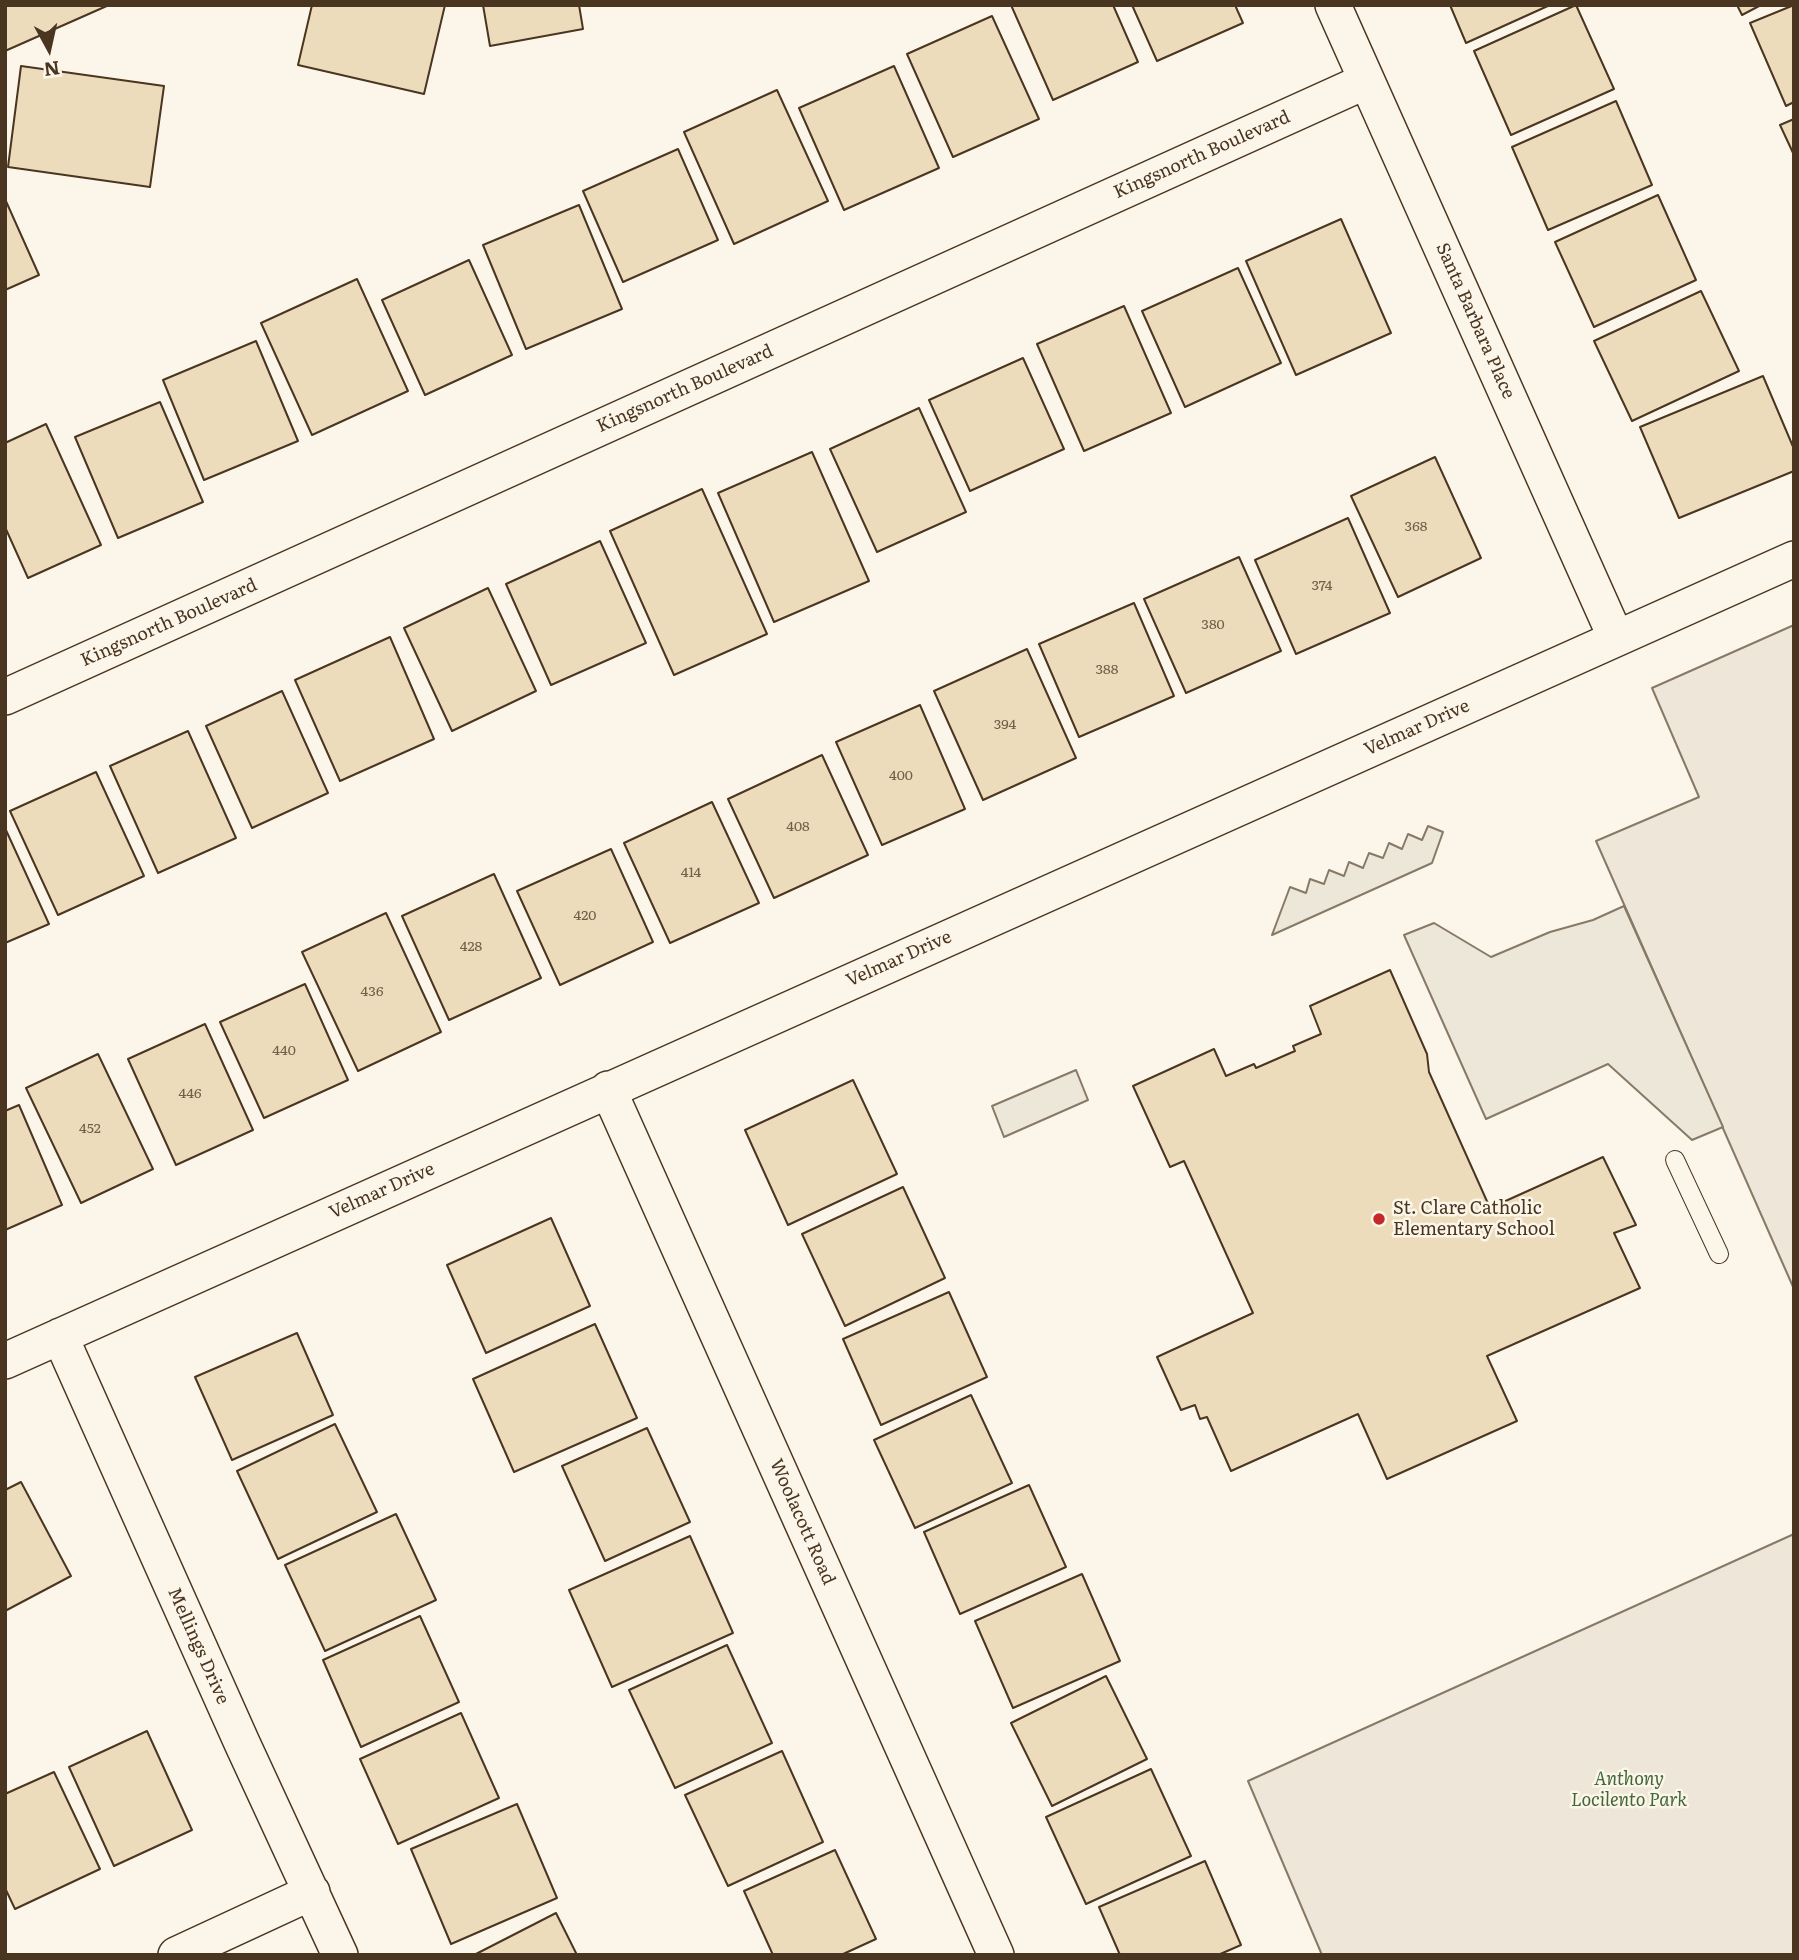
<!DOCTYPE html>
<html>
<head>
<meta charset="utf-8">
<style>
	body { margin:0 }
	#map { position:relative; width:1799px; height:1960px; overflow:hidden; background:#fbf6e9; font-family:Literata,serif }
	canvas { display:block }
	.frame { position:absolute; inset:0; border:7px solid #4a3520; pointer-events:none }
	.north { position:absolute; left:14px; top:14px; width:70px; height:70px; -webkit-text-stroke:5px #fbf6e9; paint-order:stroke; rotate:172deg; font-size:19px; font-weight:700; line-height:28px; text-align:center; color:#4a3520 }
	.north::after { content:''; display:block; margin:auto; width:24px; height:32px; background:#4a3520; clip-path:polygon(50% 0,100% 100%,50% 72%,0 100%) }
</style>
</head>
<body>
<div id="map">
<canvas width="1799" height="1960"></canvas>
<div class="frame"></div>
<div class="north">N</div>
</div>
<script>
const g = document.querySelector('canvas').getContext('2d');
g.lineJoin = 'round';
function paint(path, color) { g.fillStyle = color; g.fill(path, 'evenodd'); }
const toPath = rows => new Path2D(rows.map(r => 'M' + r).join(''));
function strokePath(path, color, width, dash) { g.strokeStyle = color; g.lineWidth = width; g.lineCap = dash ? 'butt' : 'round'; g.setLineDash(dash || []); g.stroke(path); }
function drawText(font, color, halo, rows, align = 'center') {
  g.font = font + ' Literata,serif'; g.lineWidth = 5; g.setLineDash([]); g.textBaseline = 'middle'; g.strokeStyle = halo; g.fillStyle = color; for (const [text, x, y, turn = 0] of rows) {
    g.save(); g.translate(x, y); g.rotate((+turn || 0) * Math.PI / 180); g.textAlign = isNaN(turn) ? turn : align; if (halo) g.strokeText(text, 0, 0); g.fillText(text, 0, 0); g.restore();
  }
}
const green = toPath([
	[1794,625,1794,1289,1596,841,1699,797,1652,688,1794,625],
	[1794,1534,1794,1955,1322,1955,1248,1781,1794,1534]
]);
const parking = toPath([
	[1428,826,1443,832,1432,863,1272,935,1290,887,1306,893,1310,879,1324,884,1329,870,1344,876,1349,862,1363,868,1369,853,1383,858,1389,843,1402,849,1408,834,1422,840,1428,826],
	[1624,906,1723,1127,1692,1140,1608,1064,1486,1119,1404,935,1434,923,1491,957,1550,932,1593,920,1624,906],
	[1076,1070,1088,1100,1004,1137,992,1106,1076,1070]
]);
const building = toPath([
	[5,5,109,5,5,51,5,5],
	[312,5,445,5,424,94,298,65,312,5],
	[483,5,579,5,583,29,490,46,483,5],
	[1011,5,1113,5,1138,62,1053,100,1011,5],
	[1132,5,1235,5,1243,23,1157,61,1132,5],
	[1450,5,1550,5,1466,43,1450,5],
	[1576,5,1614,89,1511,135,1474,51,1576,5],
	[1737,5,1761,5,1742,15,1737,5],
	[1794,5,1794,102,1786,106,1750,23,1794,5],
	[992,16,1039,119,953,157,907,54,992,16],
	[21,66,164,86,150,187,8,167,21,66],
	[894,66,939,168,844,210,799,108,894,66],
	[777,90,828,201,734,244,684,132,777,90],
	[1616,101,1652,185,1548,230,1512,147,1616,101],
	[1794,119,1794,155,1780,125,1794,119],
	[678,149,718,240,623,282,583,191,678,149],
	[1658,195,1696,280,1594,327,1555,242,1658,195],
	[5,199,39,275,5,290,5,199],
	[579,205,622,309,526,349,483,245,579,205],
	[1341,219,1391,333,1296,375,1246,261,1341,219],
	[469,260,512,355,425,395,382,300,469,260],
	[1238,268,1281,363,1185,407,1142,311,1238,268],
	[357,279,408,391,312,435,261,323,357,279],
	[1701,291,1739,371,1632,421,1594,341,1701,291],
	[1124,306,1171,413,1084,451,1037,344,1124,306],
	[256,341,298,441,204,480,163,380,256,341],
	[1023,358,1064,449,970,491,929,400,1023,358],
	[1763,376,1794,449,1794,471,1679,518,1640,427,1763,376],
	[160,402,203,502,118,538,75,437,160,402],
	[919,408,966,512,877,552,830,449,919,408],
	[46,424,101,545,28,578,5,527,5,443,46,424],
	[812,452,869,581,774,622,718,493,812,452],
	[1435,457,1481,558,1398,597,1351,496,1435,457],
	[702,489,767,634,674,675,610,531,702,489],
	[1348,518,1390,613,1296,654,1255,560,1348,518],
	[600,541,646,643,551,685,506,584,600,541],
	[1239,557,1281,651,1186,693,1144,599,1239,557],
	[488,588,536,691,452,731,404,628,488,588],
	[1134,603,1174,696,1079,737,1039,644,1134,603],
	[390,637,434,739,340,781,295,680,390,637],
	[1027,649,1076,758,983,800,934,691,1027,649],
	[282,691,328,793,252,828,206,726,282,691],
	[920,705,965,809,882,845,836,742,920,705],
	[188,731,236,838,158,873,110,766,188,731],
	[822,755,868,855,774,898,728,799,822,755],
	[96,772,144,876,58,915,10,811,96,772],
	[712,802,759,903,670,943,624,843,712,802],
	[5,828,49,924,5,943,5,828],
	[611,849,653,942,560,985,517,891,611,849],
	[494,874,541,978,449,1020,402,916,494,874],
	[386,913,441,1032,358,1071,302,952,386,913],
	[1390,970,1427,1054,1429,1072,1490,1208,1603,1157,1636,1225,1614,1233,1640,1288,1487,1356,1517,1421,1387,1479,1358,1414,1231,1471,1207,1417,1200,1419,1195,1405,1181,1410,1157,1357,1253,1313,1184,1161,1170,1167,1133,1086,1214,1049,1226,1076,1254,1064,1256,1068,1295,1051,1293,1046,1321,1034,1310,1006,1390,970],
	[305,984,348,1080,264,1118,220,1022,305,984],
	[205,1024,253,1130,176,1165,128,1059,205,1024],
	[98,1054,153,1169,81,1203,26,1088,98,1054],
	[853,1080,897,1174,788,1225,745,1130,853,1080],
	[19,1105,62,1205,5,1230,5,1111,19,1105],
	[903,1187,945,1278,845,1326,802,1234,903,1187],
	[551,1218,590,1306,486,1353,447,1265,551,1218],
	[949,1292,987,1377,881,1425,843,1339,949,1292],
	[595,1324,637,1418,514,1472,473,1379,595,1324],
	[297,1333,333,1415,232,1460,195,1377,297,1333],
	[971,1395,1012,1483,915,1528,874,1440,971,1395],
	[335,1424,377,1512,278,1559,237,1471,335,1424],
	[647,1428,690,1522,605,1561,562,1466,647,1428],
	[21,1482,71,1576,5,1611,5,1490,21,1482],
	[1029,1485,1066,1567,960,1614,924,1532,1029,1485],
	[396,1514,436,1600,325,1651,285,1565,396,1514],
	[690,1536,733,1633,612,1687,569,1590,690,1536],
	[1082,1574,1120,1661,1013,1708,975,1621,1082,1574],
	[420,1616,459,1702,361,1747,323,1660,420,1616],
	[727,1645,772,1743,675,1788,629,1690,727,1645],
	[1106,1676,1147,1759,1052,1806,1011,1723,1106,1676],
	[461,1713,499,1798,398,1844,360,1759,461,1713],
	[147,1731,192,1830,114,1866,69,1767,147,1731],
	[782,1751,823,1842,728,1886,685,1795,782,1751],
	[1151,1769,1191,1856,1086,1904,1046,1817,1151,1769],
	[54,1772,100,1869,15,1909,5,1888,5,1794,54,1772],
	[517,1804,557,1898,451,1944,411,1849,517,1804],
	[835,1850,876,1939,841,1955,773,1955,744,1891,835,1850],
	[1205,1861,1241,1945,1218,1955,1120,1955,1099,1907,1205,1861],
	[556,1913,577,1955,474,1955,556,1913]
]);
const lane = toPath([
	[1675,1160,1719,1254]
]);
const street = toPath([
	[1333,5,1616,638],
	[5,697,1366,81],
	[608,1089,996,1955],
	[60,1336,242,1743,340,1955],
	[5,1361,1794,559],
	[176,1955,312,1892]
]);
const markers = [
	[1379,1219,7,"#c62828"]
];
const numberNames = [
	["368",1416,527],
	["374",1322,586],
	["380",1213,625],
	["388",1107,670],
	["394",1005,725],
	["400",901,776],
	["408",798,827],
	["414",691,873],
	["420",585,916],
	["428",471,947],
	["436",372,992],
	["440",284,1051],
	["446",190,1094],
	["452",90,1129]
];
const streetNames = [
	["Kingsnorth Boulevard",1202,155,-24],
	["Santa Barbara Place",1475,321,66],
	["Kingsnorth Boulevard",685,389,-24],
	["Kingsnorth Boulevard",169,623,-24],
	["Velmar Drive",1417,728,-24],
	["Velmar Drive",899,959,-24],
	["Velmar Drive",382,1191,-24],
	["Woolacott Road",802,1522,66],
	["Mellings Drive",198,1646,66]
];
const poiNames = [
	["St. Clare Catholic",1393,1209],
	["Elementary School",1393,1230]
];
const parkNames = [
	["Anthony",1629,1780],
	["Locilento Park",1629,1801]
];
paint(green, '#ede6d9');
strokePath(green, '#887966', 2);
paint(parking, '#ede7d9');
strokePath(parking, '#887966', 2);
paint(building, '#ecdcbc');
strokePath(building, '#4a3520', 2);
strokePath(lane, '#4a3520', 20);
strokePath(street, '#4a3520', 38);
strokePath(lane, '#fbf6e9', 18);
strokePath(street, '#fbf6e9', 35);
for (const [x, y, r, color] of markers) { const dot = new Path2D(); dot.arc(x, y, r, 0, 2 * Math.PI); g.fillStyle = color; g.fill(dot); strokePath(dot, '#fbf6e9', 2.5); }
drawText('14px', '#725f47', null, numberNames);
drawText('18px', '#4a3520', '#fbf6e9', streetNames);
drawText('18px', '#4a3520', '#fbf6e9', poiNames, 'left');
drawText('italic 18px', '#436837', '#fbf6e9', parkNames);
</script>
</body>
</html>
